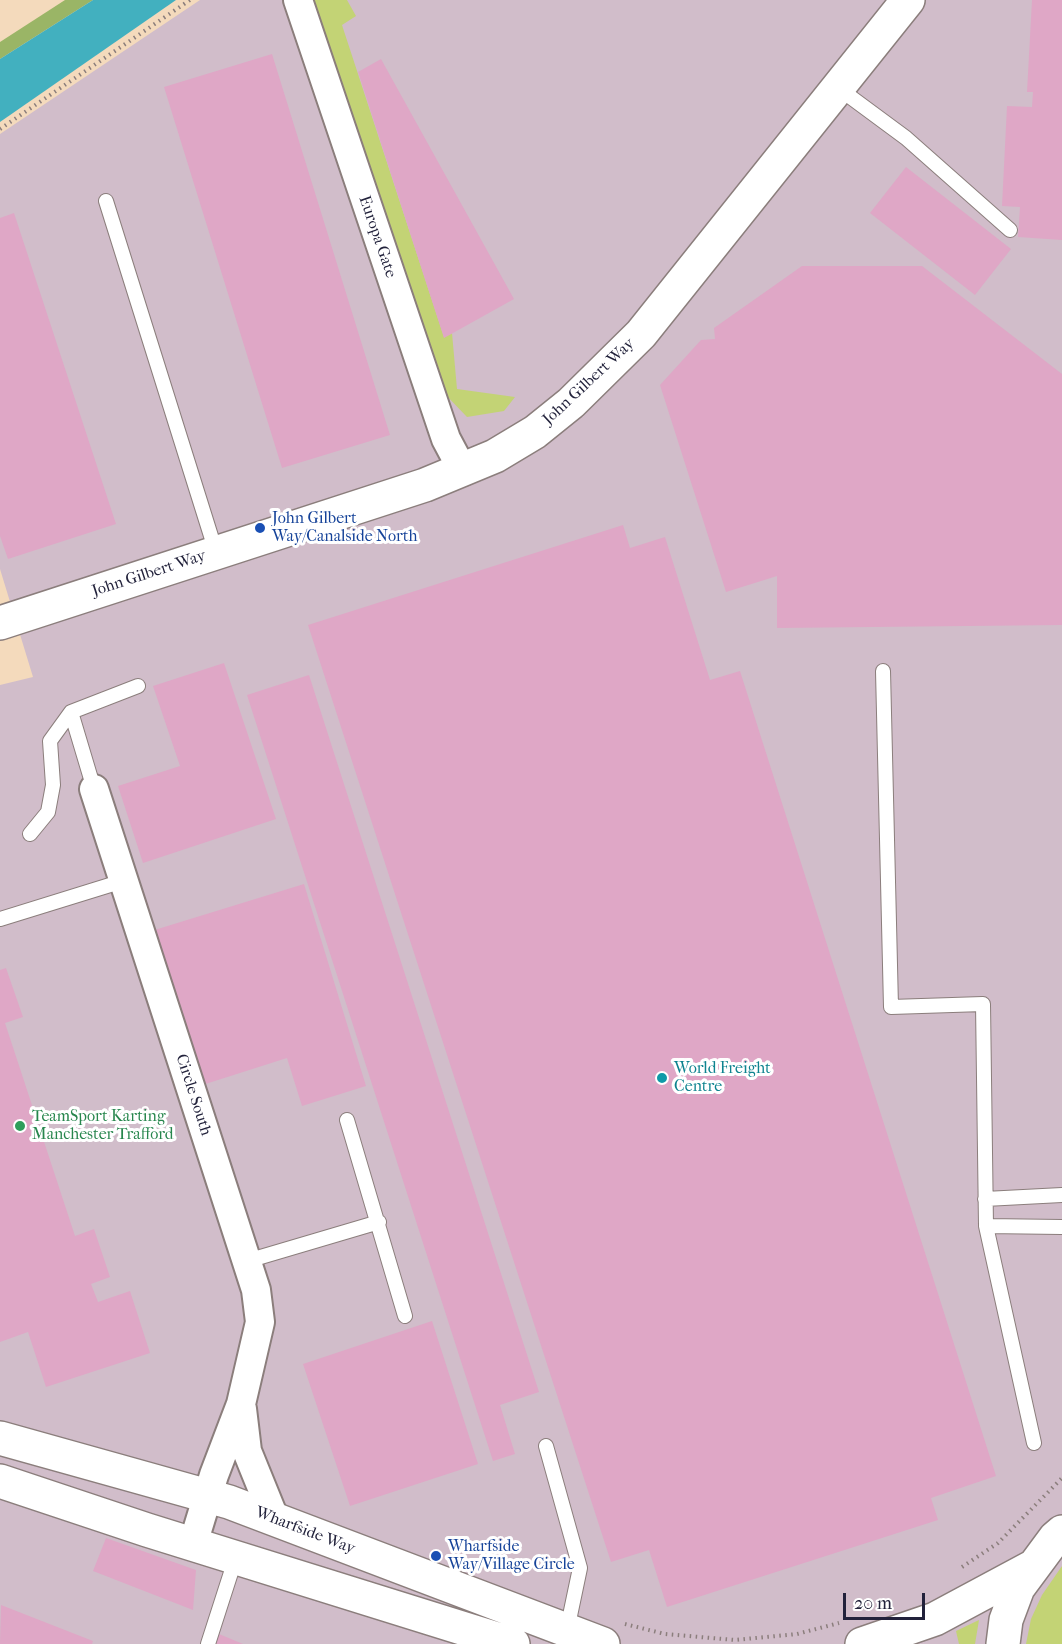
<!DOCTYPE html>
<html>
<head>
<meta charset="utf-8">
<style>
	body { margin:0 }
	#map { position:relative; width:1062px; height:1644px; overflow:hidden; background:#f4dabc; font-family:"IM FELL French Canon",serif }
	canvas { display:block }
	.scale { position:absolute; left:843px; top:1593px; width:82px; height:27px; box-sizing:border-box; border:3px solid #22223b; border-top:0; padding-left:8px; font-size:18px; line-height:21px; white-space:nowrap; color:#22223b; -webkit-text-stroke:4px #fff; paint-order:stroke }
</style>
</head>
<body>
<div id="map">
<canvas width="1062" height="1644"></canvas>
<div class="scale">20 m</div>
</div>
<script>
const g = document.querySelector('canvas').getContext('2d');
g.lineJoin = 'round';
function paint(path, color) { g.fillStyle = color; g.fill(path, 'evenodd'); }
const toPath = rows => new Path2D(rows.map(r => 'M' + r).join(''));
function strokePath(path, color, width, dash) { g.strokeStyle = color; g.lineWidth = width; g.lineCap = dash ? 'butt' : 'round'; g.setLineDash(dash || []); g.stroke(path); }
function drawText(font, color, halo, rows, align = 'center') {
  g.font = font + ' "IM FELL French Canon",serif'; g.lineWidth = 6; g.setLineDash([]); g.textBaseline = 'middle'; g.strokeStyle = halo; g.fillStyle = color; for (const [text, x, y, turn = 0] of rows) {
    g.save(); g.translate(x, y); g.rotate((+turn || 0) * Math.PI / 180); g.textAlign = isNaN(turn) ? turn : align; if (halo) g.strokeText(text, 0, 0); g.fillText(text, 0, 0); g.restore();
  }
}
const industrial = toPath([
	[200,0,1062,0,1062,1644,0,1644,0,685,33,677,0,569,0,134]
]);
const green = toPath([
	[312,0,347,0,356,16,342,25,444,337,452,333,457,389,515,397,504,411,467,417,444,393],
	[1062,1566,1062,1644,1026,1644,1031,1619,1042,1595],
	[979,1620,975,1644,959,1644,956,1631]
]);
const forest = toPath([
	[65,0,93,0,0,59,0,42]
]);
const water = toPath([
	[93,0,176,0,0,122,0,59]
]);
const building = toPath([
	[1032,0,1062,0,1062,240,1018,237,1020,207,1002,206,1007,106,1032,107,1033,92,1027,92],
	[272,54,390,435,282,468,164,87],
	[381,59,514,299,444,338,358,72],
	[906,167,1011,249,975,295,870,213],
	[14,213,116,524,8,559,0,536,0,218],
	[802,266,922,266,1062,374,1062,625,777,628,777,576,726,592,660,385,701,340,715,339,714,328],
	[623,525,630,548,665,537,710,680,740,671,996,1476,931,1498,938,1520,667,1607,649,1550,611,1562,308,625],
	[224,663,276,819,143,863,118,786,180,766,153,686],
	[309,675,539,1392,500,1405,515,1454,493,1461,247,695],
	[304,884,366,1086,302,1106,287,1058,196,1087,148,932],
	[6,968,23,1017,5,1023,75,1236,94,1229,110,1277,91,1284,98,1302,130,1291,150,1353,46,1387,28,1332,0,1342,0,970],
	[432,1321,478,1464,350,1506,303,1364],
	[106,1538,196,1570,193,1610,93,1571],
	[1,1605,93,1641,92,1644,0,1644],
	[219,1634,243,1644,214,1644]
]);
const path = toPath([
	[0,129,190,0],
	[962,1567,998,1543,1062,1478],
	[625,1624,665,1634,735,1640,797,1634,839,1623]
]);
const service = toPath([
	[837,87,906,138,1010,230],
	[106,201,216,552],
	[883,671,891,1007,983,1004,986,1226,1034,1443],
	[71,712,94,789],
	[30,834,48,812,53,785,50,741,71,712,138,686],
	[0,919,123,881],
	[347,1120,405,1316],
	[985,1199,1062,1195],
	[986,1226,1062,1227],
	[247,1261,379,1222],
	[546,1446,580,1568,567,1630],
	[208,1644,236,1557]
]);
const minor = toPath([
	[298,0,446,439,463,471],
	[94,789,256,1290,260,1322,241,1404,214,1475,193,1544],
	[242,1409,247,1451,275,1520]
]);
const tertiary = toPath([
	[0,623,425,485,495,456,535,432,571,403,641,334,908,0]
]);
const trunk = toPath([
	[0,1438,229,1502,603,1644],
	[0,1481,147,1530,513,1644],
	[862,1644,935,1619,1032,1567],
	[1003,1644,1006,1620,1018,1588,1055,1538,1062,1532]
]);
const markers = [
	[260,528,6,"#1a4fb4"],
	[662,1078,6,"#0f9aa8"],
	[20,1126,6,"#2e9e5b"],
	[436,1556,6,"#1a4fb4"]
];
const streetNames = [
	["Europa Gate",377,237,71],
	["John Gilbert Way",589,382,-43],
	["John Gilbert Way",149,574,-18],
	["Circle South",193,1095,72],
	["Wharfside Way",305,1531,21]
];
const transitNames = [
	["John Gilbert",272,519],
	["Way/Canalside North",272,537],
	["Wharfside",448,1547],
	["Way/Village Circle",448,1565]
];
const cultureNames = [
	["World Freight",674,1069],
	["Centre",674,1087]
];
const leisureNames = [
	["TeamSport Karting",32,1117],
	["Manchester Trafford",32,1135]
];
paint(industrial, '#d1bdca');
paint(green, '#c3d375');
paint(forest, '#9ab566');
paint(water, '#42b0bf');
paint(building, '#dfa7c6');
strokePath(service, '#8b7e7c', 16);
strokePath(minor, '#8b7e7c', 32);
strokePath(tertiary, '#8b7e7c', 36);
strokePath(trunk, '#8b7e7c', 36);
strokePath(path, '#8b7e7c', 4, [1.5, 4.5]);
strokePath(service, '#fff', 14);
strokePath(minor, '#fff', 28);
strokePath(tertiary, '#fff', 33);
strokePath(trunk, '#fff', 33);
for (const [x, y, r, color] of markers) { const dot = new Path2D(); dot.arc(x, y, r, 0, 2 * Math.PI); g.fillStyle = color; g.fill(dot); strokePath(dot, '#fff', 2); }
drawText('16px', '#22223b', '#fff', streetNames);
drawText('16px', '#164399', '#fff', transitNames, 'left');
drawText('16px', '#0d838f', '#fff', cultureNames, 'left');
drawText('16px', '#27864d', '#fff', leisureNames, 'left');
</script>
</body>
</html>
